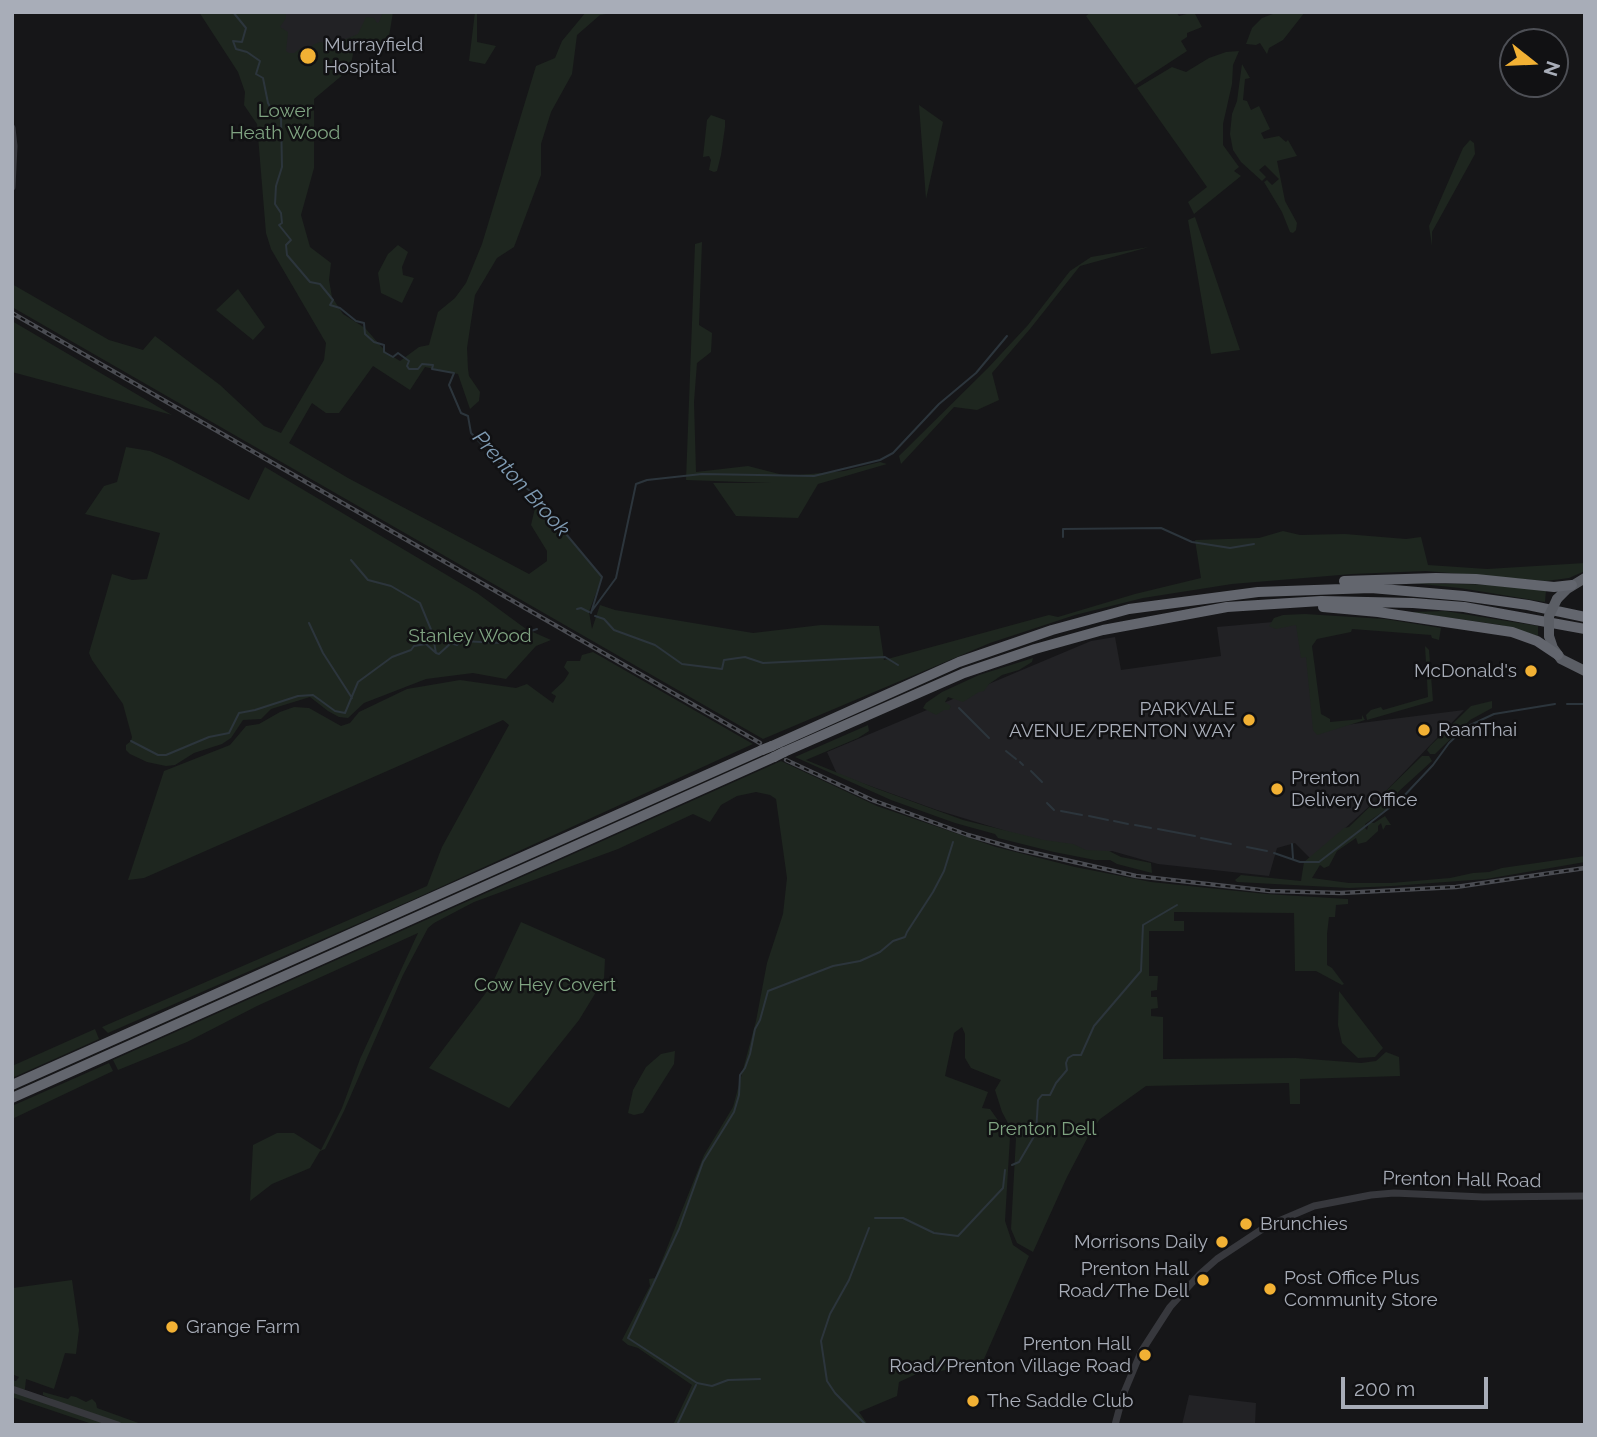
<!DOCTYPE html>
<html>
<head>
<meta charset="utf-8">
<style>
	body { margin:0 }
	#map { position:relative; width:1597px; height:1437px; overflow:hidden; background:#161618; font-family:Raleway,sans-serif }
	canvas { display:block }
	.frame { position:absolute; inset:0; border:14px solid #a8adb8; pointer-events:none }
	.north { position:absolute; left:1499px; top:28px; width:70px; height:70px; box-sizing:border-box; background:#111113; border:2px solid #4d4f55; border-radius:50%; rotate:108deg; font-size:19px; font-weight:700; line-height:28px; text-align:center; color:#a8adb8 }
	.north::after { content:''; display:block; margin:auto; width:24px; height:32px; background:#f2b134; clip-path:polygon(50% 0,100% 100%,50% 72%,0 100%) }
	.scale { position:absolute; left:1341px; top:1377px; width:147px; height:32px; box-sizing:border-box; border:4px solid #a8adb8; border-top:0; padding-left:9px; font-size:21px; line-height:24px; white-space:nowrap; color:#a8adb8; -webkit-text-stroke:5px #111113; paint-order:stroke }
</style>
</head>
<body>
<div id="map">
<canvas width="1597" height="1437"></canvas>
<div class="frame"></div>
<div class="north">N</div>
<div class="scale">200 m</div>
</div>
<script>
const g = document.querySelector('canvas').getContext('2d');
g.lineJoin = 'round';
function paint(path, color) { g.fillStyle = color; g.fill(path, 'evenodd'); }
const toPath = rows => new Path2D(rows.map(r => 'M' + r).join(''));
function strokePath(path, color, width, dash) { g.strokeStyle = color; g.lineWidth = width; g.lineCap = dash ? 'butt' : 'round'; g.setLineDash(dash || []); g.stroke(path); }
function drawText(font, color, halo, rows, align = 'center') {
  g.font = font + ' Raleway,sans-serif'; g.lineWidth = 5; g.setLineDash([]); g.textBaseline = 'middle'; g.strokeStyle = halo; g.fillStyle = color; for (const [text, x, y, turn = 0] of rows) {
    g.save(); g.translate(x, y); g.rotate((+turn || 0) * Math.PI / 180); g.textAlign = isNaN(turn) ? turn : align; if (halo) g.strokeText(text, 0, 0); g.fillText(text, 0, 0); g.restore();
  }
}
const built = toPath([
	[249,12,388,12,382,38,349,46,311,93],
	[1307,619,1321,728,1464,710,1384,793,1311,859,1295,843,1277,848,1269,876,1158,864,1112,851,1090,855,1032,839,937,810,837,774,827,752,1091,641,1115,637,1121,670,1221,656,1217,627],
	[1189,1395,1256,1403,1255,1425,1182,1425]
]);
const green = toPath([
	[199,12,286,12,286,18,280,27,288,32,286,51,289,53,294,53,300,49,307,51,313,45,320,42,334,44,358,34,366,17,374,18,377,23,379,22,383,12,393,12,387,49,363,44,354,49,351,64,345,73,314,99,314,168,301,215,310,247,331,263,329,280,332,297,343,314,365,328,387,353,400,361,419,347,429,345,438,312,455,298,466,283,482,244,536,66,555,58,562,41,586,12,618,12,600,15,577,35,572,74,551,112,541,144,541,175,514,247,497,258,475,295,467,348,468,369,469,376,480,392,479,401,470,409,458,374,425,367,410,390,373,366,339,413,326,413,312,403,289,443,348,478,529,574,547,561,547,551,531,525,535,508,545,510,602,577,589,612,592,629,600,605,615,610,753,633,821,625,879,626,884,660,1049,615,1058,617,1135,594,1201,578,1195,540,1259,538,1283,531,1300,535,1345,534,1406,539,1421,537,1428,565,1487,569,1585,563,1585,571,1569,578,1546,581,1426,571,1352,574,1232,584,1143,598,1075,615,990,643,763,739,12,307,12,284,109,340,143,350,155,336,220,385,264,426,281,433,324,360,326,343,271,249,266,233,257,124,244,105,245,92,238,72],
	[475,12,477,12,477,42,496,46,485,64,469,61],
	[1091,12,1176,12,1179,16,1194,12,1202,27,1187,33,1187,37,1181,41,1187,51,1135,85,1086,16],
	[1278,12,1305,12,1283,40,1269,48,1267,54,1260,43,1256,45,1246,44,1252,28,1262,18],
	[1239,51,1233,65,1232,84,1223,124,1223,145,1239,167,1234,171,1241,176,1194,214,1188,202,1207,187,1137,88,1172,67,1186,72,1209,58,1226,52],
	[1242,64,1250,78,1245,79,1243,100,1247,101,1251,110,1259,106,1270,129,1261,133,1264,139,1279,136,1286,142,1288,140,1297,156,1277,161,1285,201,1297,223,1296,230,1293,233,1290,232,1282,212,1264,182,1267,180,1272,185,1279,179,1265,165,1259,170,1266,177,1262,181,1241,162,1233,150,1230,134,1232,114,1237,101],
	[919,105,943,122,926,199],
	[711,115,725,120,725,127,721,155,717,171,714,172,709,170,711,160,709,156,703,157,707,120],
	[1470,140,1474,143,1475,154,1432,232,1432,246,1429,226,1463,148],
	[1195,217,1240,350,1211,354,1188,220],
	[702,242,699,325,712,333,711,352,697,363,694,402,696,472,748,466,787,476,844,471,880,462,887,464,818,484,798,518,736,516,713,483,771,483,686,480,695,244],
	[398,245,408,252,402,267,403,275,414,278,402,303,381,293,378,273,388,254],
	[1149,247,1080,266,1030,329,992,373,999,400,977,410,954,407,901,464,899,456,988,368,1028,325,1070,271,1091,257],
	[238,289,265,327,253,340,216,310],
	[12,321,172,415,12,372],
	[126,447,150,451,171,460,249,500,265,467,477,593,526,629,551,640,536,646,506,679,473,673,426,679,364,703,348,718,339,717,328,711,310,697,271,709,261,719,243,720,231,738,222,744,194,753,175,765,166,766,147,762,130,754,126,750,126,745,131,741,132,737,123,704,92,660,89,653,112,574,132,580,147,579,160,533,85,514,104,486,117,482],
	[1412,583,1502,585,1546,590,1545,602,1460,588],
	[1445,611,1538,626,1538,636,1501,625,1410,612],
	[1305,614,1385,619,1441,628,1439,640,1432,638,1431,635,1352,629,1351,632,1317,639,1312,646,1321,714,1330,719,1330,722,1362,719,1362,715,1365,720,1317,735,1313,730,1306,657,1301,658,1296,625,1276,629,1269,626,1274,618,1283,615],
	[1425,646,1429,650,1433,701,1367,720,1366,715,1371,710,1381,707,1383,710,1428,697],
	[593,652,753,744,412,900,108,1033,102,1027,427,886,442,847,509,725,503,720,144,878,128,880,164,771,230,745,246,726,259,724,280,712,294,707,309,708,341,726,350,723,359,712,407,689,460,680,516,688,527,684,553,703,556,696,551,693,564,681,569,673,564,667,567,661,580,661,582,655],
	[1033,658,1032,662,1019,670,1002,675,989,684,984,691,979,692,963,702,948,697,945,702,951,706,949,710,944,710,936,715,923,708,926,703,942,692,979,675],
	[1492,701,1492,708,1470,720,1435,754,1430,754,1427,750,1430,746,1471,706],
	[868,725,869,731,858,738,806,760,875,788,963,820,1044,840,1073,844,1086,850,1109,851,1121,857,1151,863,1152,873,1117,864,1110,860,1095,860,1054,852,998,838,995,834,955,823,891,800,795,757],
	[1422,756,1429,756,1432,761,1398,792,1391,806,1365,824,1365,828,1367,830,1369,822,1374,823,1385,816,1391,825,1386,825,1383,830,1381,823,1378,826,1378,831,1366,842,1358,844,1356,838,1337,851,1329,866,1324,868,1320,865,1312,878,1349,883,1391,883,1450,878,1473,873,1489,872,1502,868,1585,856,1585,862,1486,879,1392,886,1349,888,1237,882,1235,880,1241,875,1301,881,1304,862,1344,828,1349,827],
	[781,761,877,806,996,847,1075,867,1151,882,1266,894,1348,899,1348,904,1336,905,1335,917,1329,917,1327,934,1327,965,1332,968,1344,984,1342,985,1316,971,1295,971,1294,913,1174,912,1174,921,1184,921,1184,931,1149,931,1149,976,1158,976,1157,990,1151,991,1151,997,1157,997,1158,1008,1151,1009,1151,1016,1163,1017,1163,1059,1296,1058,1361,1063,1376,1061,1386,1052,1399,1057,1400,1076,1300,1079,1300,1104,1290,1104,1289,1083,1146,1086,1100,1119,1090,1133,1067,1177,1033,1252,1017,1243,1011,1229,1016,1138,1002,1112,995,1090,1001,1080,971,1068,965,1058,965,1034,962,1027,954,1033,945,1076,988,1092,982,1108,990,1109,1010,1137,1005,1221,1013,1245,1029,1256,984,1359,938,1372,934,1366,899,1382,897,1396,859,1412,868,1425,673,1425,692,1385,638,1348,628,1345,622,1340,650,1286,649,1279,655,1278,704,1155,733,1107,756,1021,767,963,783,914,787,878,776,799,770,795,756,792,737,796,721,805,710,822,693,814,618,849,474,902,434,923,428,928,403,975,344,1111,325,1149,320,1151,310,1168,272,1184,250,1201,253,1145,277,1133,294,1133,321,1150,342,1108,360,1059,418,933,257,1006,187,1042,118,1070,113,1060],
	[521,922,605,959,604,979,579,1020,509,1108,429,1068,491,986],
	[1339,991,1383,1048,1375,1057,1358,1058,1342,1043,1338,1025],
	[95,1029,99,1039,12,1078,12,1066],
	[675,1051,674,1064,643,1113,634,1115,628,1113,633,1090,646,1067,661,1054],
	[109,1063,113,1071,12,1119,12,1106],
	[72,1280,79,1330,76,1354,65,1353,54,1389,26,1379,25,1389,22,1393,54,1400,43,1395,43,1392,68,1399,71,1396,76,1397,86,1402,92,1399,96,1403,97,1408,144,1425,95,1425,12,1397,12,1380,16,1381,19,1377,12,1374,13,1288]
]);
const stream = toPath([
	[233,12,246,28,242,42,233,41,236,49,247,52,260,61,256,74,263,78,268,103,275,116,281,118,282,167,276,186,275,204,281,213,282,223,279,225,291,240,286,245,287,255,310,282,320,284,333,300,330,305,340,308,356,321,364,323,365,334,374,342,384,345,384,352,393,357,398,353,409,361,407,366,409,369,418,369,422,364,433,365,432,369,454,373,449,385,461,413,468,416,471,433,513,477,530,491,602,577,591,613],
	[1063,537,1063,529,1161,528,1192,542,1230,548,1254,544],
	[351,560,368,580,391,586,420,603,432,632,436,653,439,654,451,643,457,645,462,641,501,643,516,640,519,635,537,629],
	[577,609,581,608,589,612],
	[591,612,616,578,636,484,647,480,702,474,814,476,880,460,893,453,939,404,976,373,1007,336],
	[595,616,604,619,614,630,655,645,682,664,722,669,724,660,745,657,763,663,885,657,898,665],
	[309,623,323,653,352,698],
	[1567,704,1585,704],
	[959,708,989,738],
	[131,741,158,755,166,755,209,737,229,733,239,713,255,710,298,696,313,695,335,711,345,713,358,682,392,657,411,650,414,646,426,644,436,653],
	[1006,751,1016,759],
	[1020,762,1023,765],
	[1031,771,1042,782],
	[1047,803,1054,810],
	[1061,811,1082,815],
	[1089,816,1108,820],
	[1114,821,1128,824],
	[1135,825,1151,828],
	[1158,829,1195,836],
	[1201,838,1231,844],
	[1292,844,1293,858],
	[1247,847,1267,851],
	[1274,853,1300,862,1319,862,1402,798,1433,765,1449,743,1466,727,1494,714,1555,704],
	[1012,1165,1019,1162,1036,1133,1038,1100,1042,1095,1050,1095,1056,1083,1067,1070,1066,1063,1068,1058,1073,1055,1081,1055,1094,1026,1141,971,1143,925,1177,905],
	[875,1218,903,1218,934,1233,958,1236,1003,1188,1005,1170],
	[760,1379,728,1380,712,1386,697,1383,628,1338,679,1229,703,1162,734,1112,739,1095,740,1075,745,1068,750,1054,755,1029,760,1020,768,991,833,966,860,961,880,952,893,941,905,937,907,932,933,892,944,871,953,842],
	[677,1425,696,1385],
	[866,1425,835,1393,827,1381,821,1341,830,1314,849,1280,869,1228]
]);
const tertiary = toPath([
	[12,128,14,146,12,187],
	[12,1389,118,1425],
	[1115,1425,1123,1395,1141,1352,1170,1307,1200,1274,1217,1259,1267,1226,1314,1206,1371,1195,1394,1193,1483,1197,1585,1196]
]);
const trunk = toPath([
	[1557,599,1567,589,1585,578],
	[1549,636,1553,648,1561,659,1585,671]
]);
const motorway = toPath([
	[1344,581,1436,578,1476,579,1554,587,1572,585],
	[1323,607,1378,612,1512,632,1537,641,1558,655],
	[772,746,959,662,1052,630,1129,609,1258,592,1371,588,1464,596,1528,605,1585,617],
	[784,752,964,673,1035,649,1103,630,1227,607,1321,601,1413,603,1464,607,1585,629],
	[12,1085,762,750],
	[12,1098,774,757]
]);
const rail = toPath([
	[12,313,760,743],
	[786,760,872,800,968,835,1017,849,1136,876,1270,891,1341,893,1456,887,1585,868]
]);
const trunkBridge = toPath([
	[1549,636,1549,616,1557,599]
]);
const motorwayBridge = toPath([
	[762,750,772,746],
	[774,757,784,752]
]);
const markers = [
	[308,56,9,"#f2b134"],
	[1531,671,7,"#f2b134"],
	[1249,720,7,"#f2b134"],
	[1424,730,7,"#f2b134"],
	[1277,789,7,"#f2b134"],
	[1246,1224,7,"#f2b134"],
	[1222,1242,7,"#f2b134"],
	[1203,1280,7,"#f2b134"],
	[1270,1289,7,"#f2b134"],
	[172,1327,7,"#f2b134"],
	[1145,1355,7,"#f2b134"],
	[973,1401,7,"#f2b134"]
];
const poiNames = [
	["Murrayfield",324,45],
	["Hospital",324,67],
	["McDonald's",1517,671,"right"],
	["PARKVALE",1235,709,"right"],
	["AVENUE/PRENTON WAY",1235,731,"right"],
	["RaanThai",1438,730],
	["Prenton",1291,778],
	["Delivery Office",1291,800],
	["Brunchies",1260,1224],
	["Morrisons Daily",1208,1242,"right"],
	["Prenton Hall",1189,1269,"right"],
	["Road/The Dell",1189,1291,"right"],
	["Post Office Plus",1284,1278],
	["Community Store",1284,1300],
	["Grange Farm",186,1327],
	["Prenton Hall",1131,1344,"right"],
	["Road/Prenton Village Road",1131,1366,"right"],
	["The Saddle Club",987,1401]
];
const parkNames = [
	["Lower",285,111],
	["Heath Wood",285,133],
	["Stanley Wood",470,636],
	["Cow Hey Covert",545,985],
	["Prenton Dell",1042,1129]
];
const streetNames = [
	["Prenton Hall Road",1462,1180,1]
];
const waterNames = [
	["Prenton Brook",521,484,48]
];
paint(built, '#222225');
paint(green, '#1e261f');
strokePath(stream, '#2c353c', 2);
strokePath(tertiary, '#37383d', 7);
strokePath(trunk, '#5b5e65', 10);
strokePath(motorway, '#63666e', 10);
strokePath(rail, '#4a4c52', 4.5);
strokePath(rail, '#111113', 2, [5]);
strokePath(trunkBridge, '#5b5e65', 10);
strokePath(motorwayBridge, '#63666e', 10);
for (const [x, y, r, color] of markers) { const dot = new Path2D(); dot.arc(x, y, r, 0, 2 * Math.PI); g.fillStyle = color; g.fill(dot); strokePath(dot, '#111113', 2.5); }
drawText('19px', '#a8adb8', '#111113', poiNames, 'left');
drawText('19px', '#7fa381', '#111113', parkNames);
drawText('19px', '#a8adb8', '#111113', streetNames);
drawText('italic 21px', '#7f9bb3', '#111113', waterNames);
</script>
</body>
</html>
